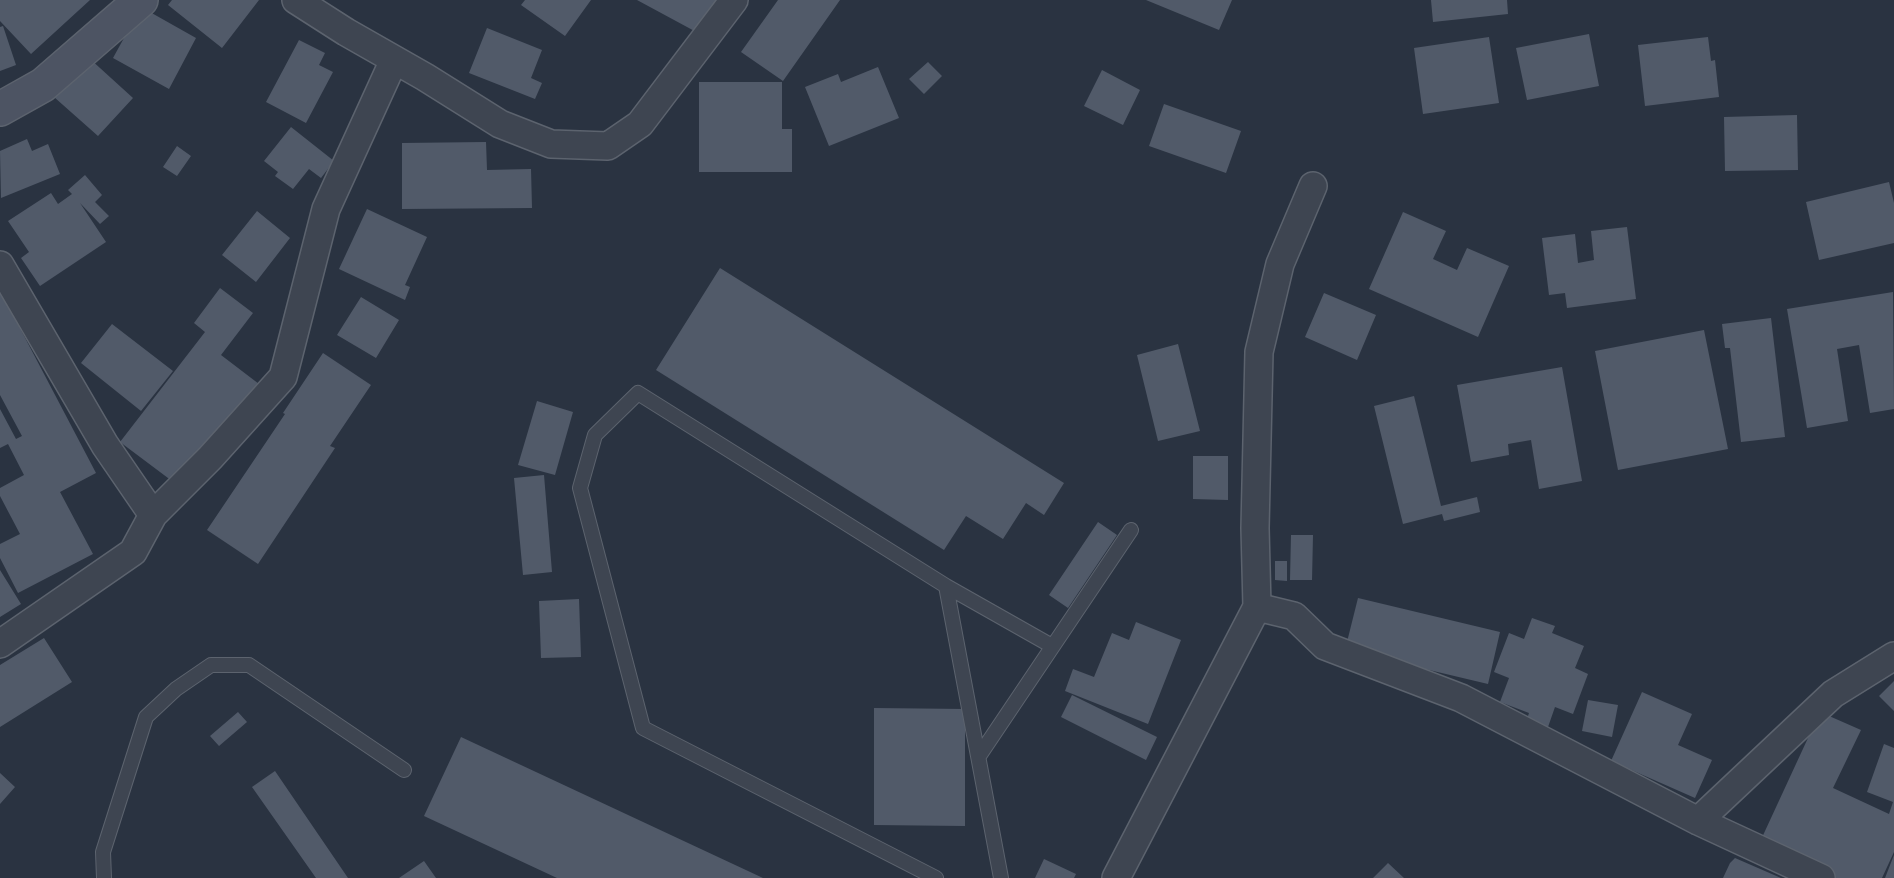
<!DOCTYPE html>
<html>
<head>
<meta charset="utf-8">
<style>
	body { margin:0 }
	canvas { display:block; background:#2a3341 }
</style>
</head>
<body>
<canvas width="1894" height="878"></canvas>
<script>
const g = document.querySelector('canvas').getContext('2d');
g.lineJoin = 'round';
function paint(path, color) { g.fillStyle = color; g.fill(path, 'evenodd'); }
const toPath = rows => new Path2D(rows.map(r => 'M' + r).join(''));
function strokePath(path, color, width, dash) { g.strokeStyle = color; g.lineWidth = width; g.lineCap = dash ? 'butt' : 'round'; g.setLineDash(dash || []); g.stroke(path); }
const building = toPath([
	[0,0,90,0,31,54,0,21],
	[172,0,259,0,222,48,168,5],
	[525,0,591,0,565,36,521,5],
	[637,0,718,0,700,34],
	[778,0,840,0,783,81,741,52],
	[1146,0,1232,0,1219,30],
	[1431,0,1507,0,1508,14,1433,22],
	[141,7,196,38,169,89,113,58],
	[3,26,16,65,0,71,0,27],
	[487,28,542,50,531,78,542,83,535,99,469,73],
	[1589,34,1599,86,1527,100,1516,48],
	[1489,37,1499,103,1423,114,1414,48],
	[1708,37,1711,61,1715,60,1719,97,1645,106,1638,45],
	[299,40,325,53,319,65,333,72,306,123,266,102],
	[89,58,133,98,98,136,54,97],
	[928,62,942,76,924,94,909,79],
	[878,67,899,118,829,146,805,87,838,74,841,82],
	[1102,70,1140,90,1123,125,1084,106],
	[699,82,782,82,782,129,792,129,792,172,699,172],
	[1164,104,1241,131,1226,173,1149,146],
	[1797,115,1798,170,1725,171,1724,117],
	[291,127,334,161,321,178,309,169,293,189,275,176,278,172,264,161],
	[27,139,32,151,48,144,60,174,1,198,0,151],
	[486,142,487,170,531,169,532,208,402,209,402,143],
	[177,146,191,156,177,176,163,167],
	[85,175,102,195,95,202,109,216,100,224,80,203,106,242,40,286,21,258,29,252,8,221,51,193,58,204,72,194,68,190],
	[1889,182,1894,203,1894,243,1819,260,1806,202],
	[367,209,427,237,405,285,410,287,405,300,339,269],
	[257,211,290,238,256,282,222,255],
	[1403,212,1446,231,1433,259,1457,270,1467,248,1509,266,1478,337,1369,289],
	[1627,227,1636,299,1567,308,1565,293,1549,295,1542,238,1575,234,1578,263,1594,260,1591,231],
	[720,268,1064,483,1044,515,1026,503,1003,539,966,516,944,550,656,370],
	[220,288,253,313,221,355,259,384,180,487,120,442,205,332,194,323],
	[1893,292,1894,409,1870,413,1859,345,1837,349,1848,421,1807,428,1787,309],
	[4,293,15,312,12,313,96,473,60,492,93,554,18,593,0,558,0,544,20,534,0,496,0,488,24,475,8,444,0,448,0,409,16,439,22,436,0,395,0,295],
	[1324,293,1376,315,1357,360,1305,337],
	[361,297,399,320,376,358,337,335],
	[1771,318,1785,437,1741,442,1730,348,1725,348,1722,324],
	[112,324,173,371,141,411,81,363],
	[1704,330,1728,449,1618,470,1595,351],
	[1178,344,1200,431,1158,441,1137,355],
	[323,353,371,385,330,446,335,448,258,564,207,530,285,414,283,413],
	[1562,367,1582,481,1539,489,1531,440,1508,444,1509,455,1471,462,1457,385],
	[1414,396,1441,506,1477,497,1480,512,1444,521,1442,514,1403,524,1374,406],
	[537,401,573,412,555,475,518,465],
	[1193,456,1228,456,1228,500,1193,499],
	[544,475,552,572,523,575,514,478],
	[1098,522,1117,535,1068,608,1049,595],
	[1291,535,1313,535,1312,580,1290,580],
	[1275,561,1287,561,1287,581,1275,580],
	[0,570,21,604,0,617],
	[1358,598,1500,632,1488,684,1345,650],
	[579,599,581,657,541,658,539,601],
	[1532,618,1555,626,1552,633,1584,646,1575,668,1588,674,1573,714,1555,707,1548,727,1527,719,1529,713,1500,702,1509,678,1494,672,1509,633,1524,639],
	[1136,622,1181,640,1148,724,1065,691,1073,669,1094,677,1112,633,1129,640],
	[44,638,72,682,0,727,0,665],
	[1894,681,1894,711,1879,696],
	[1642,692,1692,714,1678,745,1712,760,1695,798,1611,761],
	[1072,695,1157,737,1146,760,1061,717],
	[1588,700,1618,705,1612,737,1582,731],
	[874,708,965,709,965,826,874,825],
	[238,712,247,722,219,746,210,736],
	[1820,712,1861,730,1833,788,1889,814,1893,802,1867,792,1884,744,1894,748,1894,852,1882,878,1834,878,1759,844],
	[461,737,763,878,557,878,424,816],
	[275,771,348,878,316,878,252,787],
	[0,773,15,787,0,804],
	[1894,855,1894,878,1885,878],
	[1735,858,1781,878,1723,878,1730,863],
	[1044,859,1076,874,1074,878,1035,878],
	[424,861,436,878,399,878],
	[1388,863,1404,878,1373,878]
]);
const lane = toPath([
	[946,586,1001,878],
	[979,756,1131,530],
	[104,878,103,852,146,717,176,689,211,665,249,665,404,770],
	[936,878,643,728,580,488,595,435,638,393,946,586,1052,646]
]);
const street = toPath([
	[296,0,346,32,425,77,500,124,551,144,608,146,640,124,734,0],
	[0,265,105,445,153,515,210,458,283,377,326,209,394,60],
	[1257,607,1255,528,1259,352,1280,264,1313,186],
	[0,644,133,552,153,515],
	[1698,821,1833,694,1894,656],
	[1116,878,1257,607,1294,616,1325,646,1461,698,1698,821,1821,878]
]);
const secondary = toPath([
	[0,109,43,85,141,0]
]);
paint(building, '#515a69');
strokePath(lane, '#5c636e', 16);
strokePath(street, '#5c636e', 30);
strokePath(secondary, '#5c636e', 36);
strokePath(lane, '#3e4551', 14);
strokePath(street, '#3e4551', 27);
strokePath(secondary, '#4d5463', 33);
</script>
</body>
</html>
